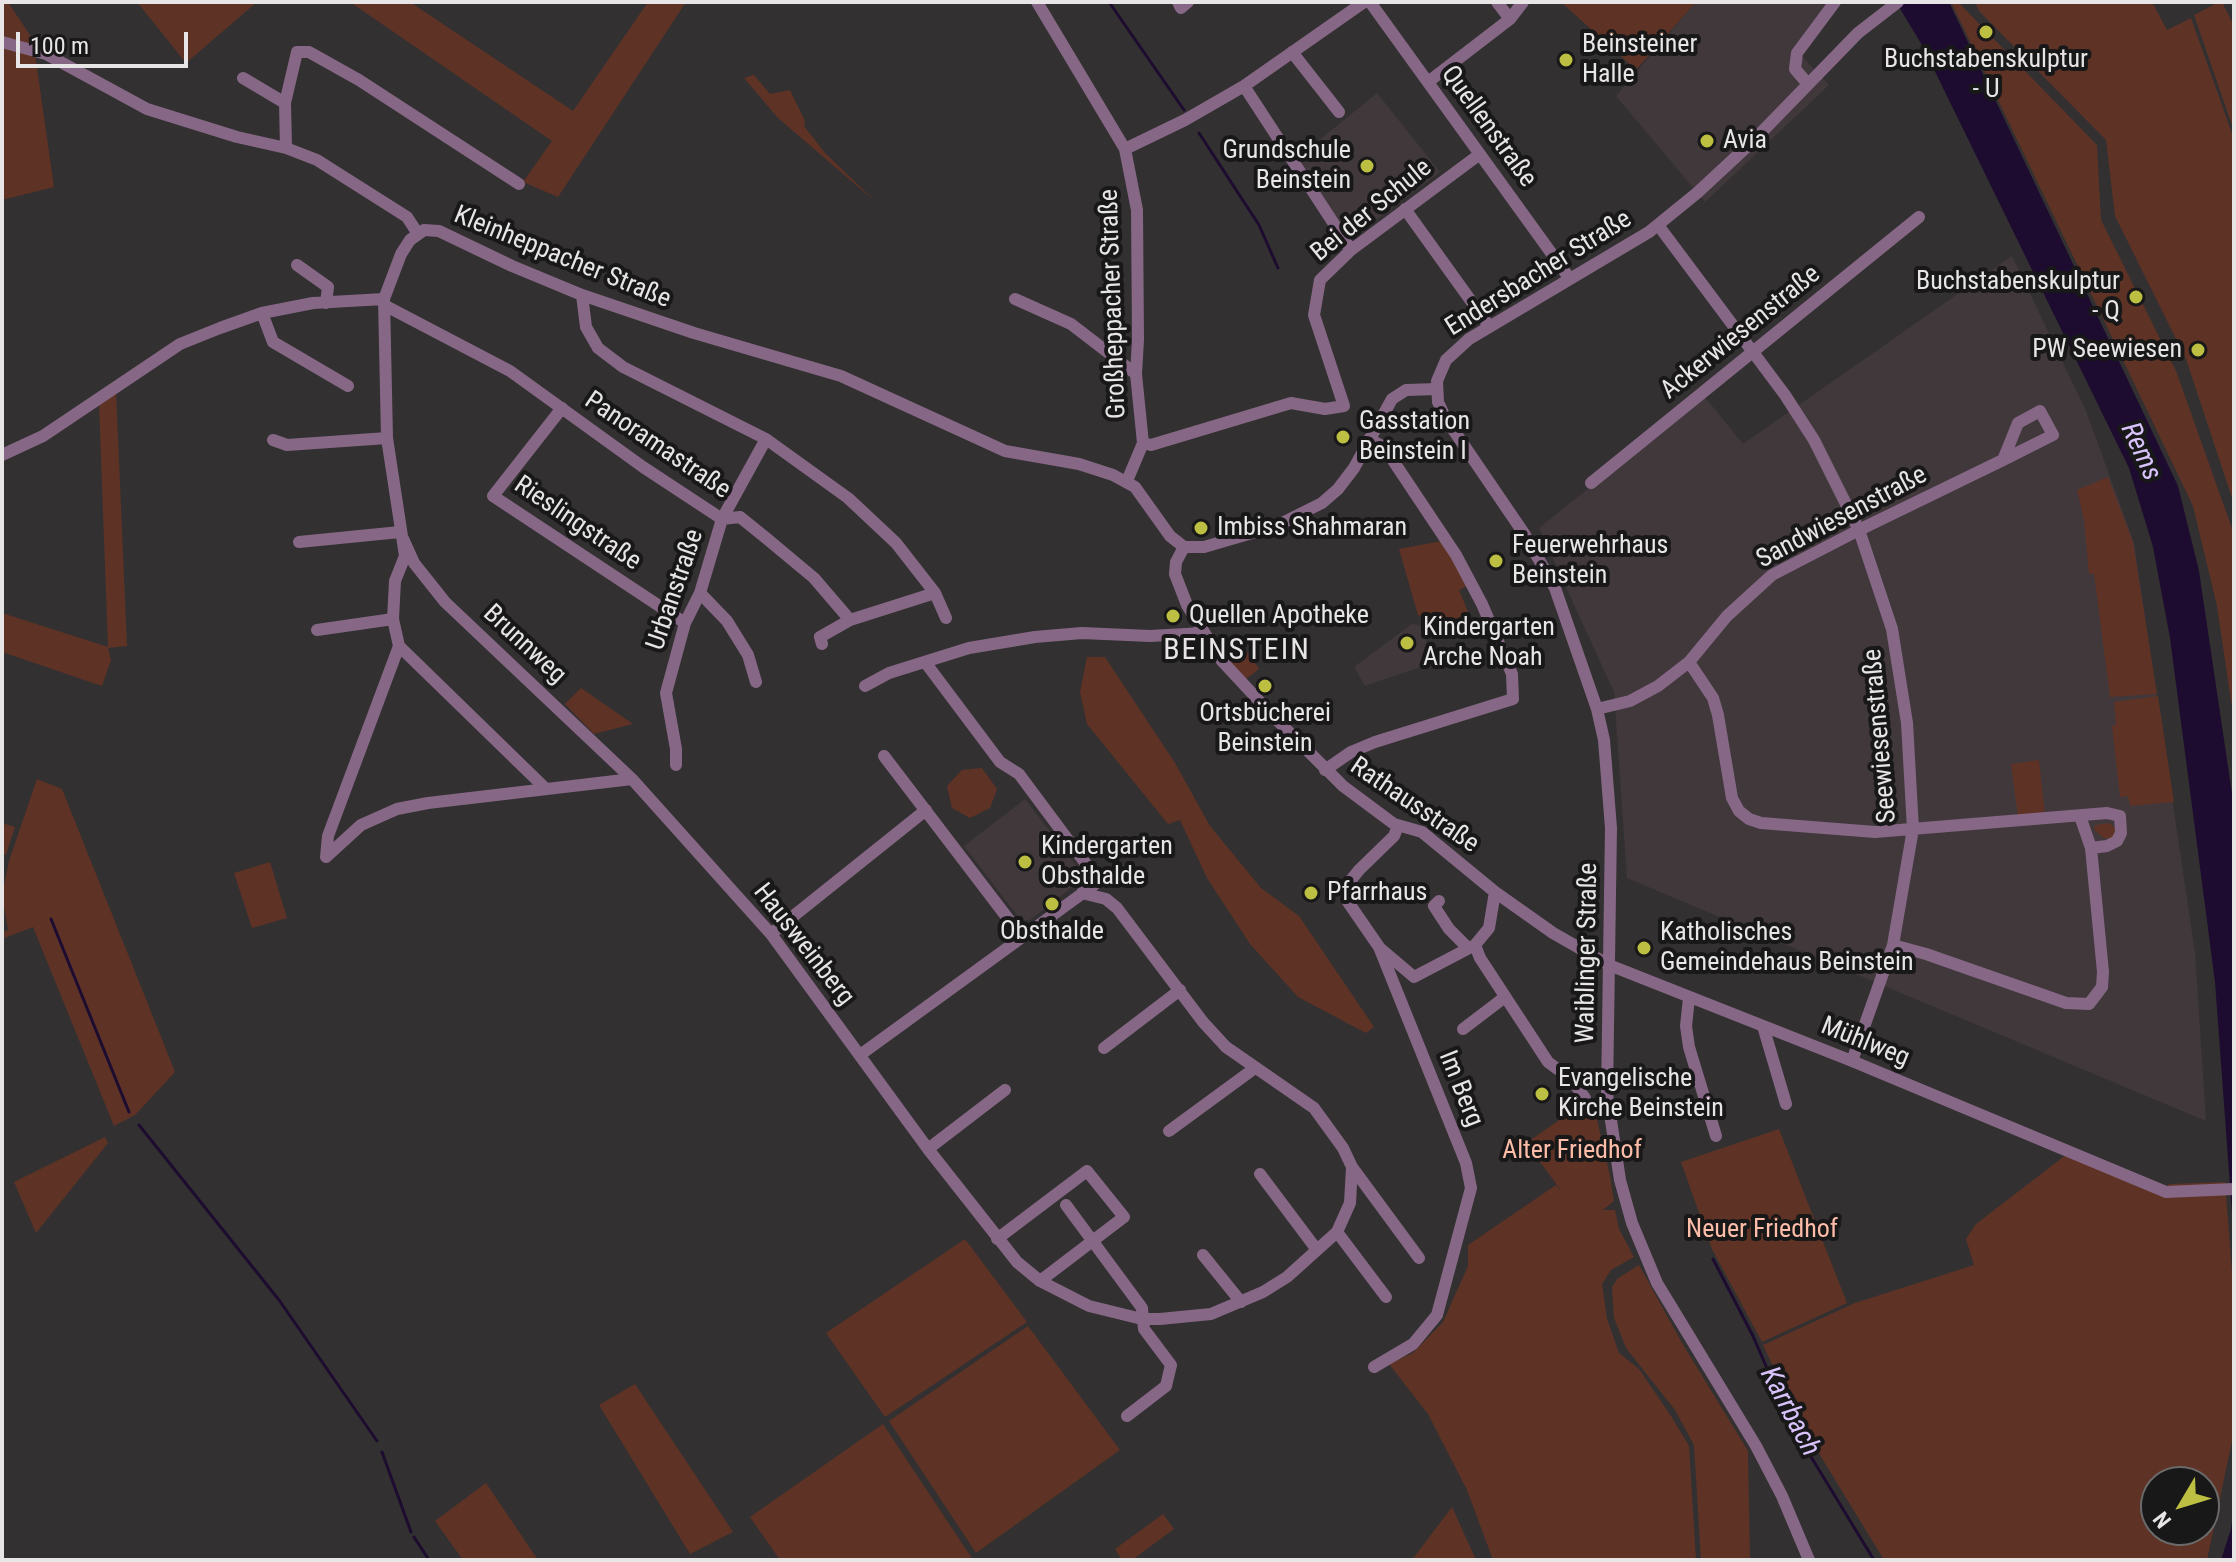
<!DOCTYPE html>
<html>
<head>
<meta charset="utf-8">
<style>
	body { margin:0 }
	#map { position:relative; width:2236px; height:1562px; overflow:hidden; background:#333031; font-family:"Roboto Condensed",sans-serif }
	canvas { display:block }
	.frame { position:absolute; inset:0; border:4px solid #e7e5e6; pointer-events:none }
	.north { position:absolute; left:2140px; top:1466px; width:80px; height:80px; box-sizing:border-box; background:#191819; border:2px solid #6b6a6b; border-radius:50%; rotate:232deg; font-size:22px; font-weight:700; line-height:32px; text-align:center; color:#e7e5e6 }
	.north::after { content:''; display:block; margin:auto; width:28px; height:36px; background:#bdbf43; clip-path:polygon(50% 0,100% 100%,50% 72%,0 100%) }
	.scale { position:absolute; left:16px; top:32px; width:172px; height:36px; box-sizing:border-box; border:4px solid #e7e5e6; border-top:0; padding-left:10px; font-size:24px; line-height:28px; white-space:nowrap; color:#e7e5e6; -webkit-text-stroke:6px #191819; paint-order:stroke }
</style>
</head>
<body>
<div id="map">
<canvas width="2236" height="1562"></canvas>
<div class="frame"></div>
<div class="north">N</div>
<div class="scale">100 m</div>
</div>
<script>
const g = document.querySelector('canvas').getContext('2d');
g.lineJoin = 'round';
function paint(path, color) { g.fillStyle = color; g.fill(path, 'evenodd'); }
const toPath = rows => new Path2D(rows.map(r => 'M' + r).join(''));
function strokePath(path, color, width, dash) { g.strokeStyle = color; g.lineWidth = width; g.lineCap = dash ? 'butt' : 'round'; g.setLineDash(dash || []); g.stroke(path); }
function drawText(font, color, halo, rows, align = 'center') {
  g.font = font + ' "Roboto Condensed",sans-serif'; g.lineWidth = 8; g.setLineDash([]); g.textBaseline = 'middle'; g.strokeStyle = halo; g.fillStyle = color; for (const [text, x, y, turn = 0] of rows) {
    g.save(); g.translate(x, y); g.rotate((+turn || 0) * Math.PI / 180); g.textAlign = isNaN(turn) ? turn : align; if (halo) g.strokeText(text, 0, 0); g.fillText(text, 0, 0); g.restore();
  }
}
const built = toPath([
	[1696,2,1829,2,1795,49,1829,85,1705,202,1616,96],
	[1377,93,1440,172,1348,241,1295,160],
	[2012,256,2086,411,2134,543,2195,953,2206,1121,1627,878,1614,692,1539,528,1704,396,1743,444],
	[1412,624,1420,625,1435,662,1365,686,1354,667],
	[1025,799,1085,877,1030,920,1024,920,1019,918,964,846]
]);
const green = toPath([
	[2,2,8,2,33,40,54,187,2,200],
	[137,2,257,2,186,63],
	[350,2,410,2,573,111,648,2,686,2,558,197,523,182,552,141],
	[1561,2,1696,2,1636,70],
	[1951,2,1958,2,2097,145,2101,220,2176,371,2234,534,2234,721,2217,606,2193,506],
	[1975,2,2152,2,2167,30,2191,18,2234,139,2234,504,2186,359,2115,216,2106,140,1979,11],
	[2219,2,2222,2,2234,26,2234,131,2194,15],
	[754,75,770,94,790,90,805,121,804,126,825,153,877,203,778,118,744,78],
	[116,391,127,646,108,648,111,660,102,686,2,652,2,613,108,647,99,403],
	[2108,477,2133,542,2157,694,2110,697,2094,574,2089,574,2084,520,2077,490],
	[1442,541,1467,586,1459,590,1473,624,1418,615,1399,549],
	[1239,640,1259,669,1246,679,1222,653],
	[1087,657,1105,657,1175,763,1210,826,1261,888,1299,916,1374,1027,1366,1033,1298,997,1250,944,1207,878,1180,820,1168,824,1087,724,1080,692],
	[581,688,633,724,594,734,565,704],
	[2158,696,2174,802,2130,806,2128,796,2120,797,2112,726,2116,725,2114,702],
	[2039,760,2045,814,2018,817,2011,764],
	[982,768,997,789,990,808,970,818,952,808,947,786,962,770],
	[37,779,62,789,175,1072,135,1115,114,1126,33,927,2,939,2,933,8,930,2,895,9,861],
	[2,823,15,827,6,855,2,853],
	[2109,823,2115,828,2116,833,2111,839,2104,838,2094,830,2095,825],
	[270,862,287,918,252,928,234,873],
	[1584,1103,1597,1119,1610,1176,1614,1201,1603,1210,1615,1210,1619,1229,1634,1257,1611,1270,1602,1284,1607,1319,1619,1353,1639,1369,1671,1416,1689,1446,1696,1560,1493,1560,1467,1490,1428,1414,1389,1364,1413,1353,1443,1322,1468,1266,1468,1245,1556,1185,1563,1193,1526,1143],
	[1779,1129,1847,1303,1762,1342,1712,1249,1681,1162],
	[105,1137,108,1143,36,1233,14,1182],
	[2071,1151,2167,1188,2169,1184,2225,1182,2234,1298,2233,1436,2207,1560,1884,1560,1798,1419,1763,1345,1855,1303,1974,1265,1966,1239,1976,1224],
	[2156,1482,2204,1482,2204,1530,2156,1530],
	[965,1239,1027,1322,885,1417,826,1333],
	[1639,1265,1682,1343,1748,1451,1750,1560,1701,1560,1694,1445,1675,1410,1626,1348,1614,1318,1612,1287,1618,1278],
	[1028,1326,1120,1450,976,1553,889,1421],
	[635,1384,733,1532,690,1554,599,1405],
	[883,1424,973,1560,780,1560,750,1517],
	[486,1483,538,1560,463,1560,435,1521],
	[1452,1507,1476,1560,1412,1560],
	[1163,1514,1174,1529,1132,1560,1122,1560,1115,1549]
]);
const water = toPath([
	[1896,2,1949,2,2178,486,2199,571,2234,807,2234,1240,2215,982,2170,638,2153,547,2129,468,1922,45],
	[2234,1506,2234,1560,2221,1560,2231,1529]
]);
const stream = toPath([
	[1109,2,1184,110],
	[1199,133,1259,225,1278,268],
	[51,919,129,1112],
	[139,1125,279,1300,377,1441],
	[1713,1259,1753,1336,1791,1424,1874,1560],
	[382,1452,411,1532],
	[414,1537,429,1560]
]);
const minor = toPath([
	[1037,2,1125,149,1137,210,1138,340,1136,374,1143,443,1127,481],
	[1178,2,1181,8,1188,2],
	[1370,2,1570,279],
	[1497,2,1510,19],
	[2,42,46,54,147,109,237,137,286,148,317,160,407,217,418,234],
	[1292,52,1339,112],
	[243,78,285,103],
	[1428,82,1510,19,1523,2],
	[1807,83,1795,69,1797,53,1835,2],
	[1244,86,1351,250],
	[286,148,285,103,297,52,309,52,359,80,519,184],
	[1125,149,1185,120,1244,86,1364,2],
	[1405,209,1489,326],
	[1658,225,1785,395,1814,440,1859,530,1892,629,1907,723,1913,829,1893,945,1852,1061],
	[297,265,328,287,326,303],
	[582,295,586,327,598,348,623,367,766,439,848,498,896,543,935,593,946,618],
	[1015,299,1071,324,1136,374],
	[384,305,510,371,643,467,722,519,740,517,766,538,814,578,850,620,820,637,822,644],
	[262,313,273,342,348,386],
	[562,408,493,496,685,623],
	[273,440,287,445,387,438],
	[1143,443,1151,445,1291,403,1325,409,1344,406,1314,315,1320,280,1351,250,1480,154],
	[2,455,43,436,180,344,220,328,262,313,313,303,384,299],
	[1591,483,1919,217],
	[400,532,414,563,445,602,632,779,771,934,928,1149,1017,1262,1040,1281,1089,1306,1142,1319,1160,1319,1211,1314,1263,1292,1287,1277,1337,1232,1350,1203,1352,1167,1343,1148,1314,1108,1226,1047,1203,1022,1117,908,1106,899,1082,893],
	[299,542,400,532],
	[1184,547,1176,562,1175,574,1187,605,1222,661,1275,718,1343,786,1394,824,1422,832,1495,892,1553,933,1609,965,1852,1061,2166,1192,2234,1189],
	[700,593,727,621,748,655,756,682],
	[850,620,935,593],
	[317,630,393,619],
	[399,646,393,619,395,581,405,556,387,438,384,299,401,254,410,240,424,230,439,231,512,266,582,295,694,333,841,376,1005,451,1079,464,1113,475,1135,487,1170,536,1184,547,1204,547,1276,526,1322,503,1338,489,1354,468,1392,399,1406,390,1437,389],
	[399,646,545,788],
	[1689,662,1713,698,1718,715,1732,798,1739,811,1749,819,1761,823,1875,832,2107,813,2120,816,2121,833,2117,841,2107,846,2091,848,2080,816],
	[865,686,889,673,969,648,1035,637,1082,633,1150,636,1203,633],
	[1597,709,1630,701,1658,686,1689,662,1727,616,1772,575,1859,530,2003,460,2053,435,2040,411,2018,423,2003,460],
	[884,756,1022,937],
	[676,765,676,749,666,693,685,623,700,593,722,519,766,439],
	[1325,770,1351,752,1375,742,1513,699,1512,674,1482,604,1456,555,1384,447,1369,439],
	[326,857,361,825,397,809,428,803,632,779],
	[326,857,328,836,399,646],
	[1495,892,1489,928,1475,945,1480,958,1548,1062,1571,1079,1585,1098],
	[1439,901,1434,906,1449,929,1468,948],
	[771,934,926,810],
	[1893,945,1926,954,2066,1003,2089,1004,2102,987,2103,972,2091,848],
	[1381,949,1414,977,1475,945],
	[1689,998,1686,1026,1689,1047,1716,1136],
	[1763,1026,1786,1104],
	[1463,1029,1505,997],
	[1104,1048,1180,990],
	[860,1055,1094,885,1094,877,1086,864,1019,774,1000,762,925,662],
	[1169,1131,1255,1068],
	[928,1149,1005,1090],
	[1352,1167,1419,1258],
	[1260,1174,1317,1250],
	[1066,1205,1142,1308,1144,1329,1171,1365,1166,1386,1127,1416],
	[1337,1232,1386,1297],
	[997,1239,1087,1171,1124,1217,1040,1281],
	[1203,1255,1241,1302],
	[1374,1367,1413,1344,1437,1315,1471,1188,1466,1163,1379,947,1348,902,1346,894,1347,885,1359,870,1394,836,1398,826],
	[1809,1560,1782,1496,1756,1446,1657,1283,1632,1223,1620,1180,1607,1094,1611,828,1604,740,1597,709,1555,588,1525,535,1446,419,1438,402,1437,381,1446,360,1469,339,1649,232,1697,193,1753,141,1858,33,1898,2]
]);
const markers = [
	[1986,32,8,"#bdbf43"],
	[1566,60,8,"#bdbf43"],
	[1707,141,8,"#bdbf43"],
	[1367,166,8,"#bdbf43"],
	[2136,297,8,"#bdbf43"],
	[2198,350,8,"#bdbf43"],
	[1343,437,8,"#bdbf43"],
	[1201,528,8,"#bdbf43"],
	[1496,561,8,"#bdbf43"],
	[1173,616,8,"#bdbf43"],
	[1407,643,8,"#bdbf43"],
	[1265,686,8,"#bdbf43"],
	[1025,862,8,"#bdbf43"],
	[1311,893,8,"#bdbf43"],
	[1052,904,8,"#bdbf43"],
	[1644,948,8,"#bdbf43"],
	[1542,1094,8,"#bdbf43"]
];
const poiNames = [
	["Beinsteiner",1582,45],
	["Halle",1582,75],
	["Buchstabenskulptur",1986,60,"center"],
	["- U",1986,90,"center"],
	["Avia",1723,141],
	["Grundschule",1351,151,"right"],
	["Beinstein",1351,181,"right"],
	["Buchstabenskulptur",2120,282,"right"],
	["- Q",2120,312,"right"],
	["PW Seewiesen",2182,350,"right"],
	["Gasstation",1359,422],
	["Beinstein I",1359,452],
	["Imbiss Shahmaran",1217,528],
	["Feuerwehrhaus",1512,546],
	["Beinstein",1512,576],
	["Quellen Apotheke",1189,616],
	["Kindergarten",1423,628],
	["Arche Noah",1423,658],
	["Ortsbücherei",1265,714,"center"],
	["Beinstein",1265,744,"center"],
	["Kindergarten",1041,847],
	["Obsthalde",1041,877],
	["Pfarrhaus",1327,893],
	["Obsthalde",1052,932,"center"],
	["Katholisches",1660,933],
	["Gemeindehaus Beinstein",1660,963],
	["Evangelische",1558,1079],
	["Kirche Beinstein",1558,1109]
];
const streetNames = [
	["Quellenstraße",1488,127,54],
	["Bei der Schule",1372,211,-39],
	["Kleinheppacher Straße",562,258,22],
	["Endersbacher Straße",1539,274,-32],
	["Großheppacher Straße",1114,304,-92],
	["Ackerwiesenstraße",1741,333,-39],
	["Panoramastraße",657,446,34],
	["Sandwiesenstraße",1842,518,-28],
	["Rieslingstraße",577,524,34],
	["Urbanstraße",676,590,-71],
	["Brunnweg",524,645,43],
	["Seewiesenstraße",1881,736,-95],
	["Rathausstraße",1414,806,34],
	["Hausweinberg",803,945,52],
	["Waiblinger Straße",1588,953,-89],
	["Mühlweg",1865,1043,22],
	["Im Berg",1460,1089,68]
];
const parkNames = [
	["Alter Friedhof",1572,1151],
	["Neuer Friedhof",1762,1230]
];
const waterNames = [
	["Rems",2140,452,65],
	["Karrbach",1789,1412,62]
];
const quarterNames = [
	["BEINSTEIN",1237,651]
];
paint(built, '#41383c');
paint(green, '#5e3326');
paint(water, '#1d0c30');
strokePath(stream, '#1d0c30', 3);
strokePath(minor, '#866886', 12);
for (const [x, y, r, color] of markers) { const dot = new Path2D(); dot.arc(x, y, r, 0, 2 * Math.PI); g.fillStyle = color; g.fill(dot); strokePath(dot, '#191819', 3); }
drawText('26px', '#e7e5e6', '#191819', poiNames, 'left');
drawText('26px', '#e7e5e6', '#191819', streetNames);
drawText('26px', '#febda9', '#191819', parkNames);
drawText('italic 28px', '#d8c3fb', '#191819', waterNames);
g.letterSpacing = '2px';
drawText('30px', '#e7e5e6', '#191819', quarterNames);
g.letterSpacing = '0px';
</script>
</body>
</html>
